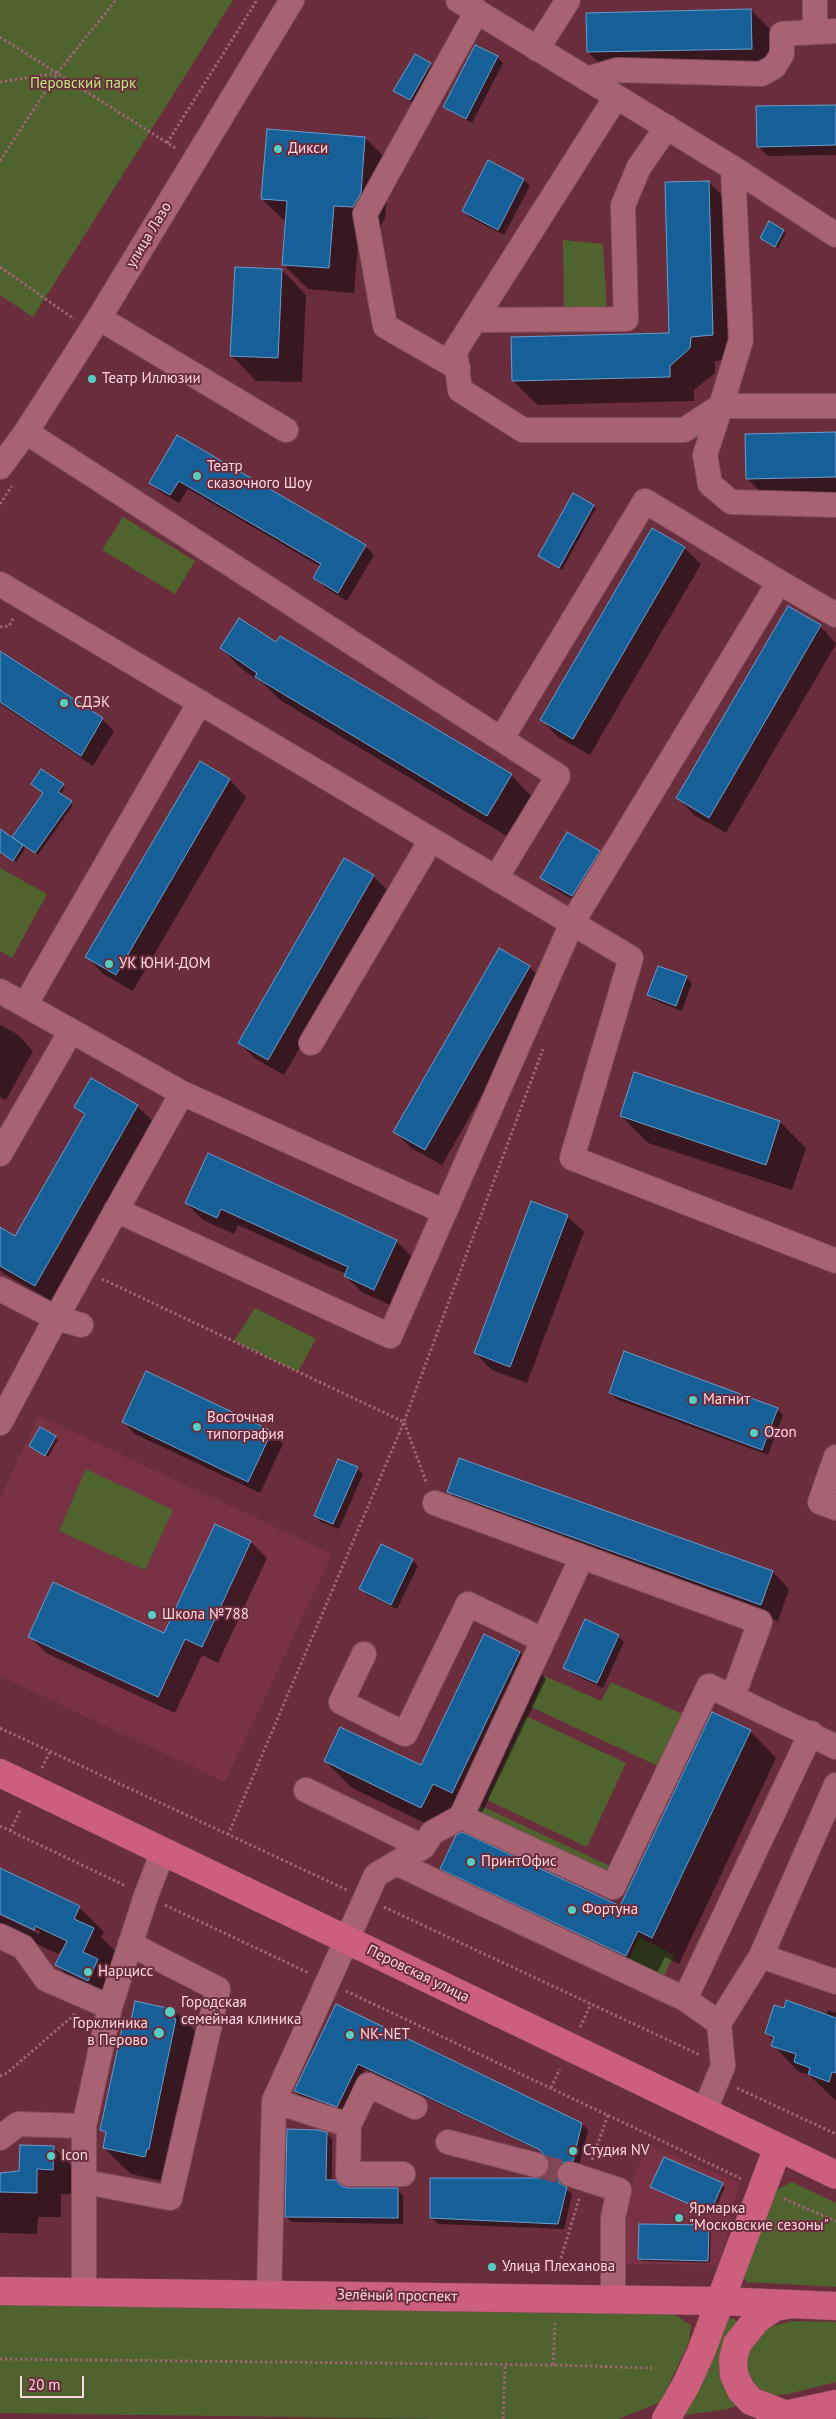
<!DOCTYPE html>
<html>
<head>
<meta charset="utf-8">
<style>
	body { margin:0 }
	#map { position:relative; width:836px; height:2419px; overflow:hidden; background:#6a2d3c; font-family:"PT Sans",sans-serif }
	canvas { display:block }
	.scale { position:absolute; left:20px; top:2376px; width:64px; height:22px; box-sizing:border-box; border:2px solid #fed7de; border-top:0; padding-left:6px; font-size:15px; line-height:18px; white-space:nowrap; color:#fed7de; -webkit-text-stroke:4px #6a2d3c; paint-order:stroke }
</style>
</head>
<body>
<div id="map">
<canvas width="836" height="2419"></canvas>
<div class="scale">20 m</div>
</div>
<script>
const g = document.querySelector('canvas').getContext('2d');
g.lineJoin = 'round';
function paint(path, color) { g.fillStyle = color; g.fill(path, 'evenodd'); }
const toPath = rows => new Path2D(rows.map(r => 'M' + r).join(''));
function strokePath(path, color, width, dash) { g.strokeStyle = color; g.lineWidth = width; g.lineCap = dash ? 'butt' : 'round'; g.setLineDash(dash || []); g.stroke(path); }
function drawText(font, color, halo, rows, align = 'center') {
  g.font = font + ' "PT Sans",sans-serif'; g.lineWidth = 4; g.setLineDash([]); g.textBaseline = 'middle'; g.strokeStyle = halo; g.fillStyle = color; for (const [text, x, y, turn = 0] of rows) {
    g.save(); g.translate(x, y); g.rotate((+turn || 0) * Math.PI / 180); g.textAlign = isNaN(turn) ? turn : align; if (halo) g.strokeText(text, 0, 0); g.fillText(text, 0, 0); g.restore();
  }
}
const built = toPath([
	[39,1416,332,1554,225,1782,0,1676,0,1498],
	[647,2145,739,2183,720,2265,625,2264,627,2195]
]);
const green = toPath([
	[0,0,233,0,33,317,0,295],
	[563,240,603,244,607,310,564,311],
	[123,517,195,561,175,594,102,550],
	[0,868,47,894,12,958,0,951],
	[255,1308,316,1339,298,1372,234,1341],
	[86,1469,173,1510,145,1570,59,1531],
	[545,1676,601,1701,611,1682,685,1715,660,1767,531,1707],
	[526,1716,626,1763,587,1847,487,1800],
	[475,1803,614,1868,609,1879,470,1814],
	[639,1937,674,1955,664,1976,629,1959],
	[792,2182,836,2203,836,2287,746,2282,740,2265,775,2190],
	[0,2304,672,2313,691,2325,689,2342,661,2402,618,2419,440,2419,0,2413],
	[727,2318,735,2319,738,2324,727,2392,736,2406,728,2409,684,2415],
	[794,2321,836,2322,836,2382,788,2394,773,2395,759,2388,749,2379,745,2368,747,2351,763,2328]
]);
const shadow = toPath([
	[751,10,776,35,776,73,613,76,588,52],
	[497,57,503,63,472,123,451,112,445,106],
	[430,64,435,69,415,105,395,91],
	[836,106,836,155,768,156,758,146],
	[365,138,390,163,385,218,378,231,359,230,354,293,308,289,283,264,287,223,262,199],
	[489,162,524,180,530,186,504,235,469,217,463,211],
	[709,182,733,207,737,359,715,361,715,373,694,390,694,401,538,405,513,381,671,334],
	[769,223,786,233,778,248,761,238],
	[282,270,306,295,302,382,256,381,232,356],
	[836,433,836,504,773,505,747,478],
	[177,436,365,546,374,555,347,601,324,587,315,578,321,567,188,489,179,503,159,491,150,482],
	[593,506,596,508,562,570,539,556],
	[684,548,701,564,590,755,558,737,542,720],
	[820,626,836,644,726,833,694,815,678,798],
	[277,643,511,775,534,799,510,838,280,700,263,683,244,671,221,648],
	[0,653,102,719,114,731,93,766,0,704],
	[200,763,230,780,246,797,133,991,103,974,87,957],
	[63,785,65,788,60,795,73,805,38,855,21,843,25,849,16,862,0,851,0,831,18,843,14,837],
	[599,852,608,860,581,904,551,887,542,878],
	[373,876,390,893,284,1075,256,1059,239,1043],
	[529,967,546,983,442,1165,411,1148,395,1132],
	[686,977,692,983,682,1011,654,1000,648,995],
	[0,1025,17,1034,33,1051,6,1100,0,1097],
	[137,1106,154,1122,52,1301,6,1275,0,1270,0,1240,16,1237,85,1116,76,1107],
	[621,1116,780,1122,806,1148,792,1190,648,1143],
	[208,1155,396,1241,412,1257,390,1305,362,1292,345,1276,346,1274,238,1225,234,1234,203,1220,186,1203],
	[567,1216,584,1232,527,1383,492,1370,475,1353],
	[610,1393,777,1409,783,1415,768,1455,616,1399],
	[123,1422,272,1432,283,1444,260,1493,135,1434],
	[55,1437,58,1440,48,1457,30,1446],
	[460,1459,773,1572,789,1589,778,1621,465,1508,448,1491],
	[357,1468,363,1474,339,1529,321,1522,315,1516],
	[251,1542,267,1558,218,1663,202,1655,175,1713,46,1653,29,1636,165,1635],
	[412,1560,418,1566,397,1609,367,1595,361,1589],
	[618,1636,624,1642,603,1688,571,1673,565,1668],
	[520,1653,546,1679,479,1819,448,1834,352,1788,325,1761,421,1767],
	[750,1731,776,1758,679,1964,665,1957,653,1982,468,1895,442,1868,621,1908],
	[0,1870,79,1907,104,1932,101,1937,118,1954,113,2004,81,1990,57,1965,63,1952,60,1950,58,1954,0,1926,0,1915,39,1934,40,1931,0,1913],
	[336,2006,582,2124,588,2130,579,2166,562,2177,564,2187,572,2194,564,2229,438,2224,432,2218,539,2180,547,2175,551,2168,550,2160,546,2154,365,2069,343,2112,301,2097,295,2091],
	[828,2010,836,2013,836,2101,809,2075,799,2072,773,2045,774,2041,766,2033,826,2015],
	[175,2011,202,2038,171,2183,131,2174,104,2148,107,2135,102,2130,132,2022],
	[326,2133,332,2139,332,2182,348,2189,397,2189,403,2195,403,2224,292,2222,286,2217],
	[53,2147,78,2172,78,2194,61,2194,61,2217,38,2217,37,2234,0,2233,0,2174,20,2172],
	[664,2159,725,2187,713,2215,652,2187],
	[708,2227,711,2229,710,2263,642,2261,640,2258]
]);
const building = toPath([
	[751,9,752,49,587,52,586,13,751,9],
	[475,45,498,56,466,119,443,107,475,45],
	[415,54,431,63,410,100,393,91,415,54],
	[836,105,836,145,757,147,756,106,836,105],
	[267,129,365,137,361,193,353,207,334,206,329,268,282,265,287,201,261,199,267,129],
	[488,160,524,179,498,230,462,211,488,160],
	[709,181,713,335,691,337,690,348,670,366,670,377,512,381,511,337,669,333,665,182,709,181],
	[769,221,784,230,775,247,760,238,769,221],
	[235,267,282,269,278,358,230,356,235,267],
	[836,432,836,477,746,479,745,434,836,432],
	[177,435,366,545,338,593,313,578,321,564,179,481,170,495,149,483,177,435],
	[573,493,594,505,559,568,538,556,573,493],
	[652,528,685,547,573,739,540,720,652,528],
	[788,606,821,625,709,818,676,798,788,606],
	[239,618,276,642,280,636,512,774,487,816,255,677,257,673,220,648,239,618],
	[0,651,103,718,81,756,0,702,0,651],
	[200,761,230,779,116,975,85,957,200,761],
	[41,769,64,784,58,792,72,801,35,853,12,837,43,793,31,784,41,769],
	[0,829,23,845,13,861,0,852,0,829],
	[567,832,600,851,572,896,540,878,567,832],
	[344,858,374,875,268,1060,238,1043,344,858],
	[499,948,530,966,425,1150,393,1132,499,948],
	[658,966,687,976,676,1006,647,995,658,966],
	[634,1072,780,1121,766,1165,620,1116,634,1072],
	[91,1078,138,1105,35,1286,0,1266,0,1227,15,1236,85,1114,74,1107,91,1078],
	[208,1153,397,1240,374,1290,344,1276,348,1267,221,1209,217,1218,185,1203,208,1153],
	[531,1201,568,1215,510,1367,474,1353,531,1201],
	[624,1351,778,1408,762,1450,609,1393,624,1351],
	[146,1371,272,1431,248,1482,122,1422,146,1371],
	[40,1427,56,1436,45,1456,29,1446,40,1427],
	[459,1458,773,1571,761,1605,447,1492,459,1458],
	[338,1459,358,1467,333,1524,314,1516,338,1459],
	[215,1524,251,1541,202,1647,185,1639,158,1697,28,1637,53,1582,164,1633,215,1524],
	[381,1544,413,1559,391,1605,359,1589,381,1544],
	[585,1619,619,1635,597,1683,563,1668,585,1619],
	[484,1634,520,1652,452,1793,433,1784,421,1808,324,1761,340,1727,421,1765,484,1634],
	[712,1712,751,1730,652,1938,638,1931,626,1956,440,1869,456,1835,462,1832,620,1906,712,1712],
	[0,1868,80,1906,74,1919,94,1928,83,1952,98,1959,88,1981,55,1965,67,1941,35,1926,34,1930,0,1914,0,1868],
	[786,2000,836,2018,836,2073,832,2072,829,2082,808,2074,810,2068,794,2062,796,2054,771,2046,774,2037,765,2033,774,2005,784,2008,786,2000],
	[135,2001,176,2010,174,2019,176,2019,160,2095,149,2149,147,2149,145,2157,103,2148,106,2132,100,2130,124,2020,131,2021,135,2001],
	[336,2004,582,2123,573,2161,561,2163,557,2170,559,2183,567,2187,558,2224,430,2218,430,2178,539,2178,545,2175,549,2168,549,2161,540,2150,358,2064,337,2107,294,2091,336,2004],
	[287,2129,318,2130,327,2132,326,2180,336,2180,341,2186,348,2188,398,2188,398,2218,285,2217,287,2129],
	[20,2145,54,2146,53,2170,37,2169,37,2193,0,2192,0,2173,19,2171,20,2145],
	[664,2157,723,2183,710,2213,650,2187,664,2157],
	[639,2224,709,2225,708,2261,638,2259,639,2224]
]);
const minorTunnel = toPath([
	[536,2165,570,2174]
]);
const path = toPath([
	[0,37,177,149],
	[0,82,57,73],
	[167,143,257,0],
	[0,161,58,72,116,0],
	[0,267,74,319],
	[0,504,12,486],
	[0,627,9,626,14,617],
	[102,1279,404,1422,427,1484],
	[0,1728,347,1890],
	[42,1768,50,1751],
	[0,1826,126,1886],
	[10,1831,21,1809],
	[228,1835,404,1422,543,1049],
	[165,1905,309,1973],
	[384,1907,700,2055],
	[346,1991,742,2179],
	[580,2027,591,2004],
	[0,2076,7,2073,75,2014],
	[551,2088,560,2069],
	[737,2088,836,2134],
	[592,2160,608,2115],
	[784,2199,836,2221],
	[558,2268,579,2199],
	[0,2359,553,2365,652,2368],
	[553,2365,555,2323],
	[503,2419,505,2365]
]);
const minor = toPath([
	[458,0,733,168,836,235],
	[815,32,836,31],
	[537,49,568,0],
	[587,79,617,70,761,74,774,67,782,54,782,34,815,32,815,0],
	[616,97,455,351,460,390,523,430,684,430,721,406,705,455,710,484,731,502,836,505],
	[733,168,741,340,721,406,836,406],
	[99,318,286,430],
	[475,320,626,319,623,205,639,167,667,127],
	[458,368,385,326,365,214,477,11],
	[26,432,558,776,496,878],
	[0,467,26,432,99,318,292,0],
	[0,584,631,958,572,1158,836,1261],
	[502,738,645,501,779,582],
	[0,991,182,1093,445,1212],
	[25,1005,200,702],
	[311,1043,431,840],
	[0,1154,71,1031],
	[116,1210,390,1336,572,923,779,582,836,615],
	[0,1289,56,1318,81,1325],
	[0,1423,56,1318,182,1093],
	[836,1457,820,1502,836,1508],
	[435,1503,760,1622,733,1696],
	[364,1654,341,1702,405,1734,468,1604,543,1640],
	[306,1790,423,1847],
	[461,1817,613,1887,709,1686,836,1747],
	[396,1863,685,1999,719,2023],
	[0,1936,23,1947,46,1979,110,2007],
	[761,1956,836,1982],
	[685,1999,811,1733],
	[274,2101,349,2125,368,2085,415,2107],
	[704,2112,723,2066,719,2023,761,1956,836,1785],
	[349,2125,348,2174,403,2174],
	[0,2138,18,2124,84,2126],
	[448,2142,536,2165],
	[570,2174,619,2190,613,2218,613,2300],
	[85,2182,170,2198,218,1989,130,1944],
	[84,2292,84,2126,110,2007,146,1896,163,1851],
	[269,2295,274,2101,376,1875,423,1847,432,1833,461,1817,582,1557]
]);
const major = toPath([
	[0,1773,836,2175],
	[0,2291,720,2301,836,2306],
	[787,2305,775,2307,757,2319,737,2344,733,2360,734,2375,741,2390,751,2401,789,2416],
	[771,2418,836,2404],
	[666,2419,686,2385,701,2352,778,2147]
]);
const markers = [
	[278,149,5,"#57cec2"],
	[92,379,5,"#57cec2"],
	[197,476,5,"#57cec2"],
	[64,703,5,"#57cec2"],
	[109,964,5,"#57cec2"],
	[693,1400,5,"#57cec2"],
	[197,1427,5,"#57cec2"],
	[754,1433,5,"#57cec2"],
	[152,1615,5,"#57cec2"],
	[471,1862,5,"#57cec2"],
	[572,1910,5,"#57cec2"],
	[88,1972,5,"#57cec2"],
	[170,2012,6,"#57cec2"],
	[159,2033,6,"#57cec2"],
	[350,2035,5,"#57cec2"],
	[573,2151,5,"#57cec2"],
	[51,2156,5,"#57cec2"],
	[679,2218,5,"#57cec2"],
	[492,2267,5,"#57cec2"]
];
const parkNames = [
	["Перовский парк",83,84]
];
const poiNames = [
	["Дикси",288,149],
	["Театр Иллюзии",102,379],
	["Театр",207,467],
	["сказочного Шоу",207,484],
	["СДЭК",74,703],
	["УК ЮНИ-ДОМ",119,964],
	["Магнит",703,1400],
	["Восточная",207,1418],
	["типография",207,1435],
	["Ozon",764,1433],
	["Школа №788",162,1615],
	["ПринтОфис",481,1862],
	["Фортуна",582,1910],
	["Нарцисс",98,1972],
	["Городская",181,2003],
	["семейная клиника",181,2020],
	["Горклиника",148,2024,"right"],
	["в Перово",148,2041,"right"],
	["NK-NET",360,2035],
	["Студия NV",583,2151],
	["Icon",61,2156],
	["Ярмарка",689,2209],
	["\"Московские сезоны\"",689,2226],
	["Улица Плеханова",502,2267]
];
const streetNames = [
	["улица Лазо",149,235,-59],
	["Перовская улица",418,1974,26],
	["Зелёный проспект",397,2296,1]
];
paint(built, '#783244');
paint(green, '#4f632f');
paint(shadow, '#0007');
paint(building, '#176097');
strokePath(building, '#699dcc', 1);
strokePath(minorTunnel, '#804654', 24, [24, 12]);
strokePath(minor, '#814c5b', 26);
strokePath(major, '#814c5b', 29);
strokePath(path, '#9b6572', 3, [2.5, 2.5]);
strokePath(minor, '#a76372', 24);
strokePath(major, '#cc5f7b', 28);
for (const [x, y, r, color] of markers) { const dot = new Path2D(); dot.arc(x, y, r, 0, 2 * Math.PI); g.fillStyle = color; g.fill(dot); strokePath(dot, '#6a2d3c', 2); }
drawText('15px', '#bfe87d', '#6a2d3c', parkNames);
drawText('15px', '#fed7de', '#6a2d3c', poiNames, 'left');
drawText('15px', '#fed7de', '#6a2d3c', streetNames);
</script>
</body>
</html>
